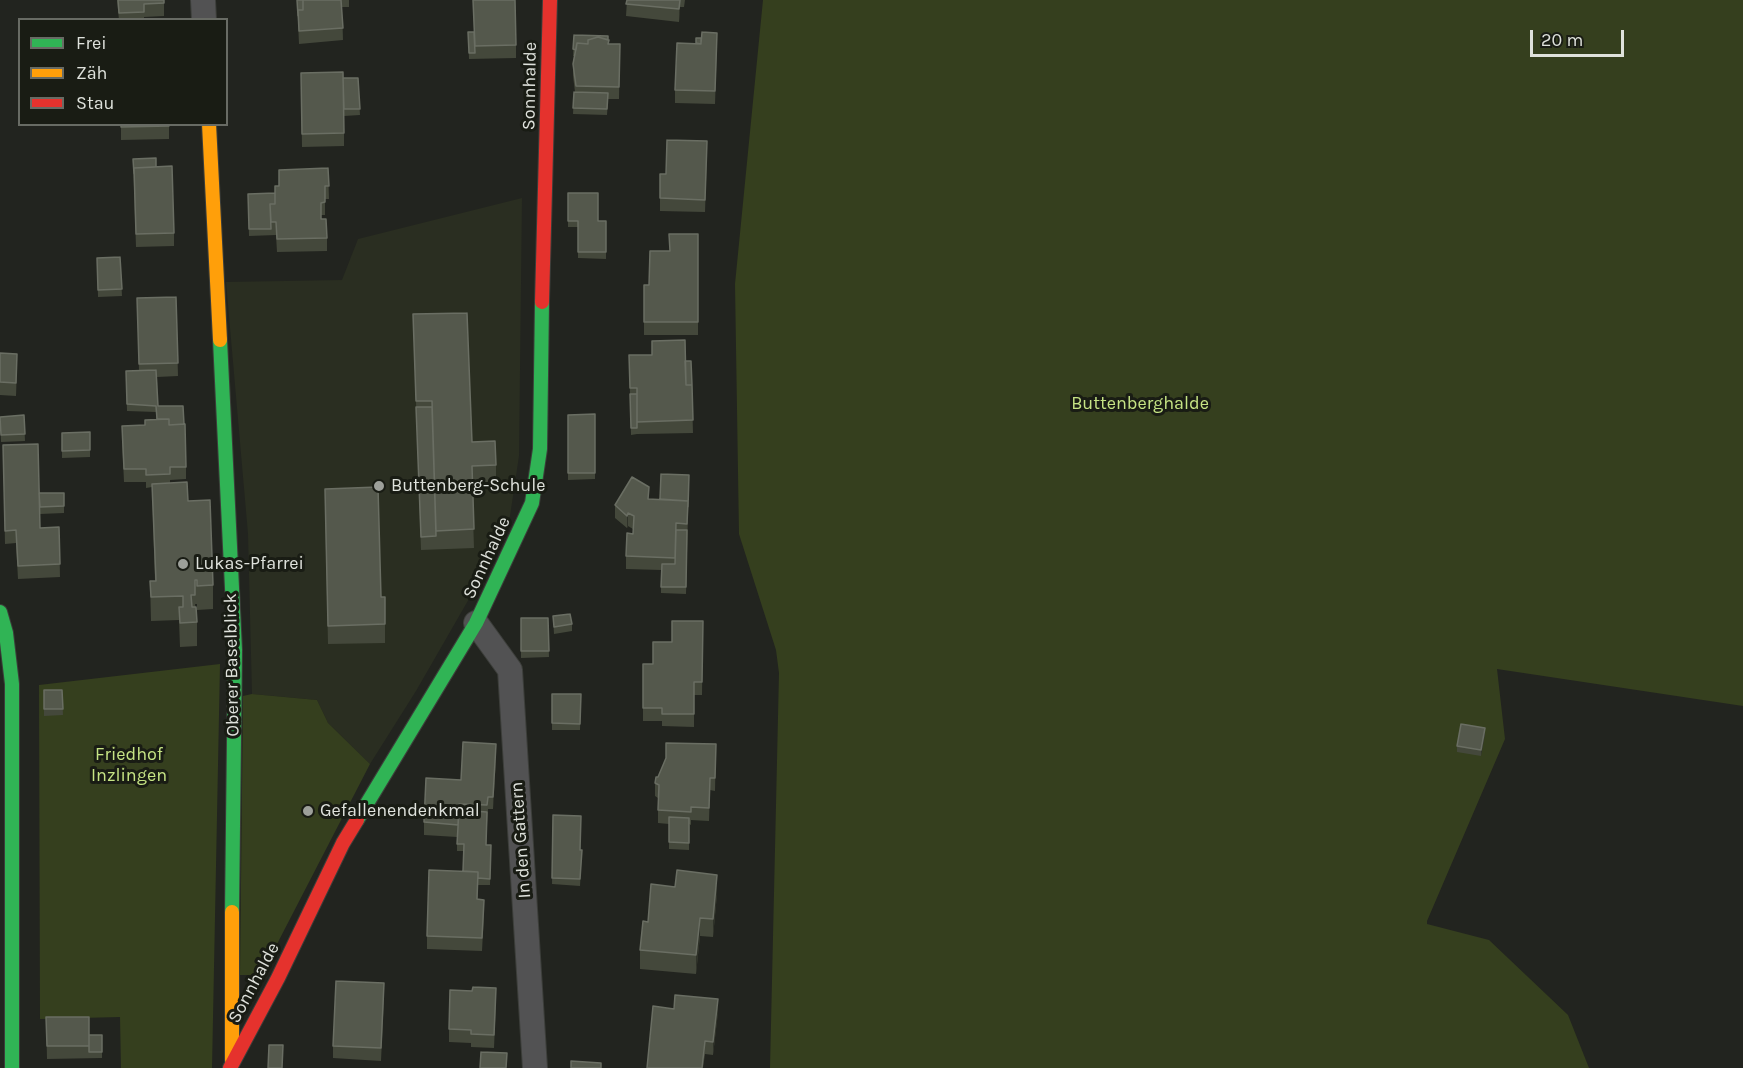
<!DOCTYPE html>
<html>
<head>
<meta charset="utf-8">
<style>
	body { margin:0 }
	#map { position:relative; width:1743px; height:1068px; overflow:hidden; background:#22241f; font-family:Karla,sans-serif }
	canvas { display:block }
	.legend { position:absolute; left:18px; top:18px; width:210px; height:108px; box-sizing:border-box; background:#191c14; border:2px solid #686b64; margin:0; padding:8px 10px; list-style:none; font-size:18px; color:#dfe2dc }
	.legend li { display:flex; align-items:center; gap:12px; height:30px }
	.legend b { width:30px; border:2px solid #686b64 }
	.scale { position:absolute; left:1530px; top:30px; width:94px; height:27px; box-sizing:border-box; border:3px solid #dfe2dc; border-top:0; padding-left:8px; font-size:18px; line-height:21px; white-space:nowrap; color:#dfe2dc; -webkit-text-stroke:4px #191c14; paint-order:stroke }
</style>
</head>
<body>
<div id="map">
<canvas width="1743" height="1068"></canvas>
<ul class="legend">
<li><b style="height:8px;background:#30b455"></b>Frei</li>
<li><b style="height:8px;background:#ff9f0a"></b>Zäh</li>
<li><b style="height:8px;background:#e5322d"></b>Stau</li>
</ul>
<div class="scale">20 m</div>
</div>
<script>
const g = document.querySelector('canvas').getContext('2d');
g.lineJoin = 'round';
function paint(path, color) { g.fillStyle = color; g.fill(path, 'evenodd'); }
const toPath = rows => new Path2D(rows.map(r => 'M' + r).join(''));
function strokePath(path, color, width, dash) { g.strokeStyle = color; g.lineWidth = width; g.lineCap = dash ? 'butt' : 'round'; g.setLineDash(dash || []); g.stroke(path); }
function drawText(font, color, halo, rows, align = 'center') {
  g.font = font + ' Karla,sans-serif'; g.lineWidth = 6; g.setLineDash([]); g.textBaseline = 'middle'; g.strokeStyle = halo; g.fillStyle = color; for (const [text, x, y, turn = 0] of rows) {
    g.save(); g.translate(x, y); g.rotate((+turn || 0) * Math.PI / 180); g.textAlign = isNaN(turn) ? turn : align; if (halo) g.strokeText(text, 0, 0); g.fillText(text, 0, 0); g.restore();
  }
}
const built = toPath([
	[522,198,519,456,510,516,477,585,416,691,370,764,328,723,317,700,252,694,248,534,226,282,342,280,358,239]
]);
const green = toPath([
	[763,0,1743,0,1743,706,1497,669,1505,739,1427,921,1427,924,1489,940,1568,1015,1589,1068,770,1068,779,673,776,650,739,534,735,284],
	[220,664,212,1068,121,1068,120,1017,40,1019,39,685],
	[252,694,317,700,328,723,370,764,261,975,240,975,243,696]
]);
const street = toPath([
	[203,0,204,20],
	[476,623,510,670,535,1068]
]);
const fast = toPath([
	[220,340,235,650,232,912],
	[0,612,6,633,12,684,12,1068],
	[357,820,476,623,532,503,540,449,542,302]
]);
const slow = toPath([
	[209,124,220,340],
	[232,912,232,1060]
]);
const jam = toPath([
	[542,302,550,0],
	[230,1068,278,978,343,843,357,820]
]);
const wall = toPath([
	[117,0,164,0,164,16,144,17,144,20,119,20],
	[297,0,349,0,349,7,342,7,343,40,299,44],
	[473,0,516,45,516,58,469,59,468,32,474,32],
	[627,0,685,0,684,7,680,7,679,22,626,16],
	[574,35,609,44,620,44,619,99,608,99,607,115,573,114,574,92,575,92,573,76,573,64,574,56,573,56],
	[717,45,715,104,675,103,675,90],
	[343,78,358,78,360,115,344,116,344,146,302,147,301,86],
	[121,124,169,124,169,139,121,140],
	[707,154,705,212,660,211,660,174,666,174],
	[133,159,156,167,174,233,174,246,136,247],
	[328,168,329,199,325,199,325,215,321,215,321,219,327,238,327,251,277,252,276,235,249,236,248,194,275,193,279,186],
	[568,193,598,221,606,221,606,259,578,258,578,227,568,227],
	[698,234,698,335,644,335,644,285,649,285,670,251],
	[120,257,122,296,98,297,97,258],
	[176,297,178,376,157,377,158,406,186,467,186,479,170,480,170,483,188,501,213,585,213,609,197,610,197,604,195,604,197,622,197,646,180,647,179,620,151,621,150,581,155,581,152,487,146,488,146,482,124,482,122,439,122,426,145,425,156,419,156,412,127,411,126,371,139,371,137,298],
	[413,314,472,442,496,465,496,484,472,485,474,548,421,550],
	[0,353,17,367,16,396,0,395],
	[629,355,685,361,691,361,693,433,637,434,631,435],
	[595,414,595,479,568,480,568,415],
	[24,415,25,441,1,442,0,417],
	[90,432,90,457,62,458,62,433],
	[3,445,39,493,64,493,64,513,40,514,40,528,59,527,60,577,18,579,16,543,5,544],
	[689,475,686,594,661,593,661,570,626,569,626,556,633,534,633,529,628,526,627,528,615,518,615,505,649,499,660,499],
	[325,507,381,597,385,597,385,643,328,644],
	[553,616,572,624,572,631,554,634],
	[521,618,548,618,549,657,521,658],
	[703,621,702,695,694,695,694,727,662,726,662,721,643,721,643,664,653,664,672,642],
	[44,690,62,690,63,715,44,716],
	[552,694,581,694,580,730,552,730],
	[1485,734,1481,756,1457,752,1457,746],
	[716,744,715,791,710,790,709,821,691,820,691,825,689,824,689,850,669,849,669,824,658,823,658,798,655,796,655,783,658,777],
	[496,757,493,809,488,809,486,845,491,845,490,885,478,885,477,899,484,913,482,951,427,949,427,936,463,871,464,851,457,851,457,837,424,835,424,822,461,780],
	[553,815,580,850,582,850,580,886,552,884],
	[717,894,713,937,700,936,696,974,640,969,640,950,648,922],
	[384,996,381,1061,333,1058,333,1046],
	[496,1001,494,1048,471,1047,471,1043,449,1042,449,1029],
	[718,1012,713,1055,705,1054,703,1068,647,1068],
	[46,1017,89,1017,89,1052,102,1035,102,1058,47,1059]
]);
const shadedWall = toPath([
	[680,0,680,7,679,22,679,9],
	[17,354,17,367,16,396,16,383],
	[628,513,628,526,627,528,627,516],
	[1485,728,1485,734,1481,756,1481,750],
	[496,744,496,757,493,809,493,797],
	[717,875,717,894,713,937,713,919],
	[700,918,700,936,696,974,696,955],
	[718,999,718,1012,713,1055,713,1042],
	[705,1041,703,1068,702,1068]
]);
const building = toPath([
	[118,0,164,0,164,3,144,4,144,12,119,13,118,0],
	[297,0,303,0,303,10,298,10,298,16,297,0],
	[303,0,341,0,343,28,299,31,298,10,303,10,303,0],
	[473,0,515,0,516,45,475,46,473,0],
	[627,0,680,0,679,9,626,4,627,0],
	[468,32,474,32,475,53,469,53,468,32],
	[702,32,717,33,715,91,675,90,677,43,701,44,702,32],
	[574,35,608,36,608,40,598,37,588,40,588,44,577,43,576,50,573,49,574,35],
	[598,37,609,40,608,44,620,44,619,87,576,86,573,64,577,43,588,44,588,40,598,37],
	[696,38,701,38,701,44,696,43,696,38],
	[343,72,344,133,302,134,301,73,343,72],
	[343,78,358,78,360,109,344,109,343,78],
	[574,92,608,93,607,109,573,108,574,92],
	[121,124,169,124,169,126,121,127,121,124],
	[667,140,707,141,705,200,660,198,660,174,666,174,667,140],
	[156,158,156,167,134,168,134,174,133,159,156,158],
	[172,166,174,233,136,234,134,168,172,166],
	[328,168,329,186,325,186,325,202,321,203,321,219,326,219,327,238,277,239,276,222,271,222,270,204,275,204,275,186,279,186,279,170,328,168],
	[275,193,275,204,270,204,271,229,249,229,248,194,275,193],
	[568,193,598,193,598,221,606,221,606,252,578,252,578,221,568,221,568,193],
	[669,234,698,234,698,322,644,322,644,285,649,285,650,251,670,251,669,234],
	[120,257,122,289,98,290,97,258,120,257],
	[176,297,178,363,139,364,137,298,176,297],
	[467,313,472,442,495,441,496,465,472,466,474,529,436,531,432,401,416,401,413,314,467,313],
	[685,340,686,385,692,385,693,420,637,422,637,388,630,388,629,355,652,355,652,341,685,340],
	[0,353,17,354,16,383,0,382,0,353],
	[685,361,691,361,692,385,686,385,685,361],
	[156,370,158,406,183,406,184,424,169,425,169,419,157,419,156,406,127,404,126,371,156,370],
	[630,394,637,394,637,428,631,428,630,394],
	[416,407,432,407,436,536,421,537,416,407],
	[595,414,595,473,568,473,568,415,595,414],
	[24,415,25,434,1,435,0,417,24,415],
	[169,419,169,425,185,424,186,467,170,467,170,474,146,475,146,469,124,469,122,426,145,425,145,420,169,419],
	[90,432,90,450,62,451,62,433,90,432],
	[38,444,40,528,59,527,60,564,18,566,16,530,5,531,3,445,38,444],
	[661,474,689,475,688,507,688,501,660,499,661,474],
	[632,477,649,487,648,499,688,501,687,524,676,523,675,558,626,556,627,533,633,534,634,516,628,513,627,516,615,505,632,477],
	[187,482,188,501,210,500,213,585,197,586,197,580,195,580,195,595,191,595,192,607,196,607,197,622,180,623,179,607,183,607,183,596,151,597,150,581,156,581,152,484,187,482],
	[378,487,381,597,385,597,385,624,328,626,325,489,378,487],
	[39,493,64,493,64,506,40,507,39,493],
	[676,530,687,530,686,587,661,587,662,564,675,564,676,530],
	[570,614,572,624,554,627,553,616,570,614],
	[521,618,548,618,549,651,521,651,521,618],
	[672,621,703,621,702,682,694,682,694,714,662,714,662,708,643,708,643,664,653,664,653,642,672,642,672,621],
	[44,690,62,690,63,709,44,709,44,690],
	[552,694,581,694,580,724,552,723,552,694],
	[1461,724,1485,728,1481,750,1457,746,1461,724],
	[463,742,496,744,493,797,488,797,487,805,459,804,458,825,424,822,426,778,461,780,463,742],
	[666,743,716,744,715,778,710,778,709,808,691,807,691,812,658,810,659,785,655,783,656,777,658,777,666,758,666,743],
	[459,810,487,812,486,845,491,845,490,879,478,878,478,872,463,871,464,844,457,844,459,810],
	[553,815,581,816,580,850,582,850,580,879,552,878,553,815],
	[669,817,689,818,689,843,669,842,669,817],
	[429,870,478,872,477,899,484,900,482,938,427,936,429,870],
	[677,870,717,875,713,919,700,918,696,955,640,950,643,921,648,922,651,884,675,887,677,870],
	[336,981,384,983,381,1048,333,1046,336,981],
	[473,987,496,988,494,1035,471,1034,471,1030,449,1029,450,990,472,991,473,987],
	[675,995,718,999,713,1042,705,1041,702,1068,647,1068,653,1006,674,1009,675,995],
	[46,1017,89,1017,89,1046,47,1046,46,1017],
	[89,1035,102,1035,102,1052,89,1052,89,1035],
	[269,1045,283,1045,282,1068,268,1068,269,1045],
	[481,1052,507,1053,506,1068,480,1068,481,1052],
	[571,1061,601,1063,601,1068,571,1068,571,1061]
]);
const markers = [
	[379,486,6,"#9da09a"],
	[183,564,6,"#9da09a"],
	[308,811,6,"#9da09a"]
];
const streetNames = [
	["Sonnhalde",530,86,-89],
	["Sonnhalde",487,558,-65],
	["Oberer Baselblick",232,665,-91],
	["In den Gattern",521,840,-94],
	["Sonnhalde",254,983,-62]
];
const parkNames = [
	["Buttenberghalde",1140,404],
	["Friedhof",129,755],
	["Inzlingen",129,776]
];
const poiNames = [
	["Buttenberg-Schule",391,486],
	["Lukas-Pfarrei",195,564],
	["Gefallenendenkmal",320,811]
];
paint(built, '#2a2e21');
paint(green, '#353f1e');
strokePath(street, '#3c3e3a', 26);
strokePath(fast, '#3c3e3a', 16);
strokePath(slow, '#3c3e3a', 16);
strokePath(jam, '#3c3e3a', 16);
strokePath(street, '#525253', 24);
strokePath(fast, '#30b455', 14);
strokePath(slow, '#ff9f0a', 14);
strokePath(jam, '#e5322d', 14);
paint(wall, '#44483b');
paint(shadedWall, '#2f3229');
paint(building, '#54584c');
strokePath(building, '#6a6e63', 1.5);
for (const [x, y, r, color] of markers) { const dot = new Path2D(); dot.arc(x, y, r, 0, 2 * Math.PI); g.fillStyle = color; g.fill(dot); strokePath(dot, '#191c14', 2); }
drawText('18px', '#dfe2dc', '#191c14', streetNames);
drawText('18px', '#c6e484', '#191c14', parkNames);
drawText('18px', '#dfe2dc', '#191c14', poiNames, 'left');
</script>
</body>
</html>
